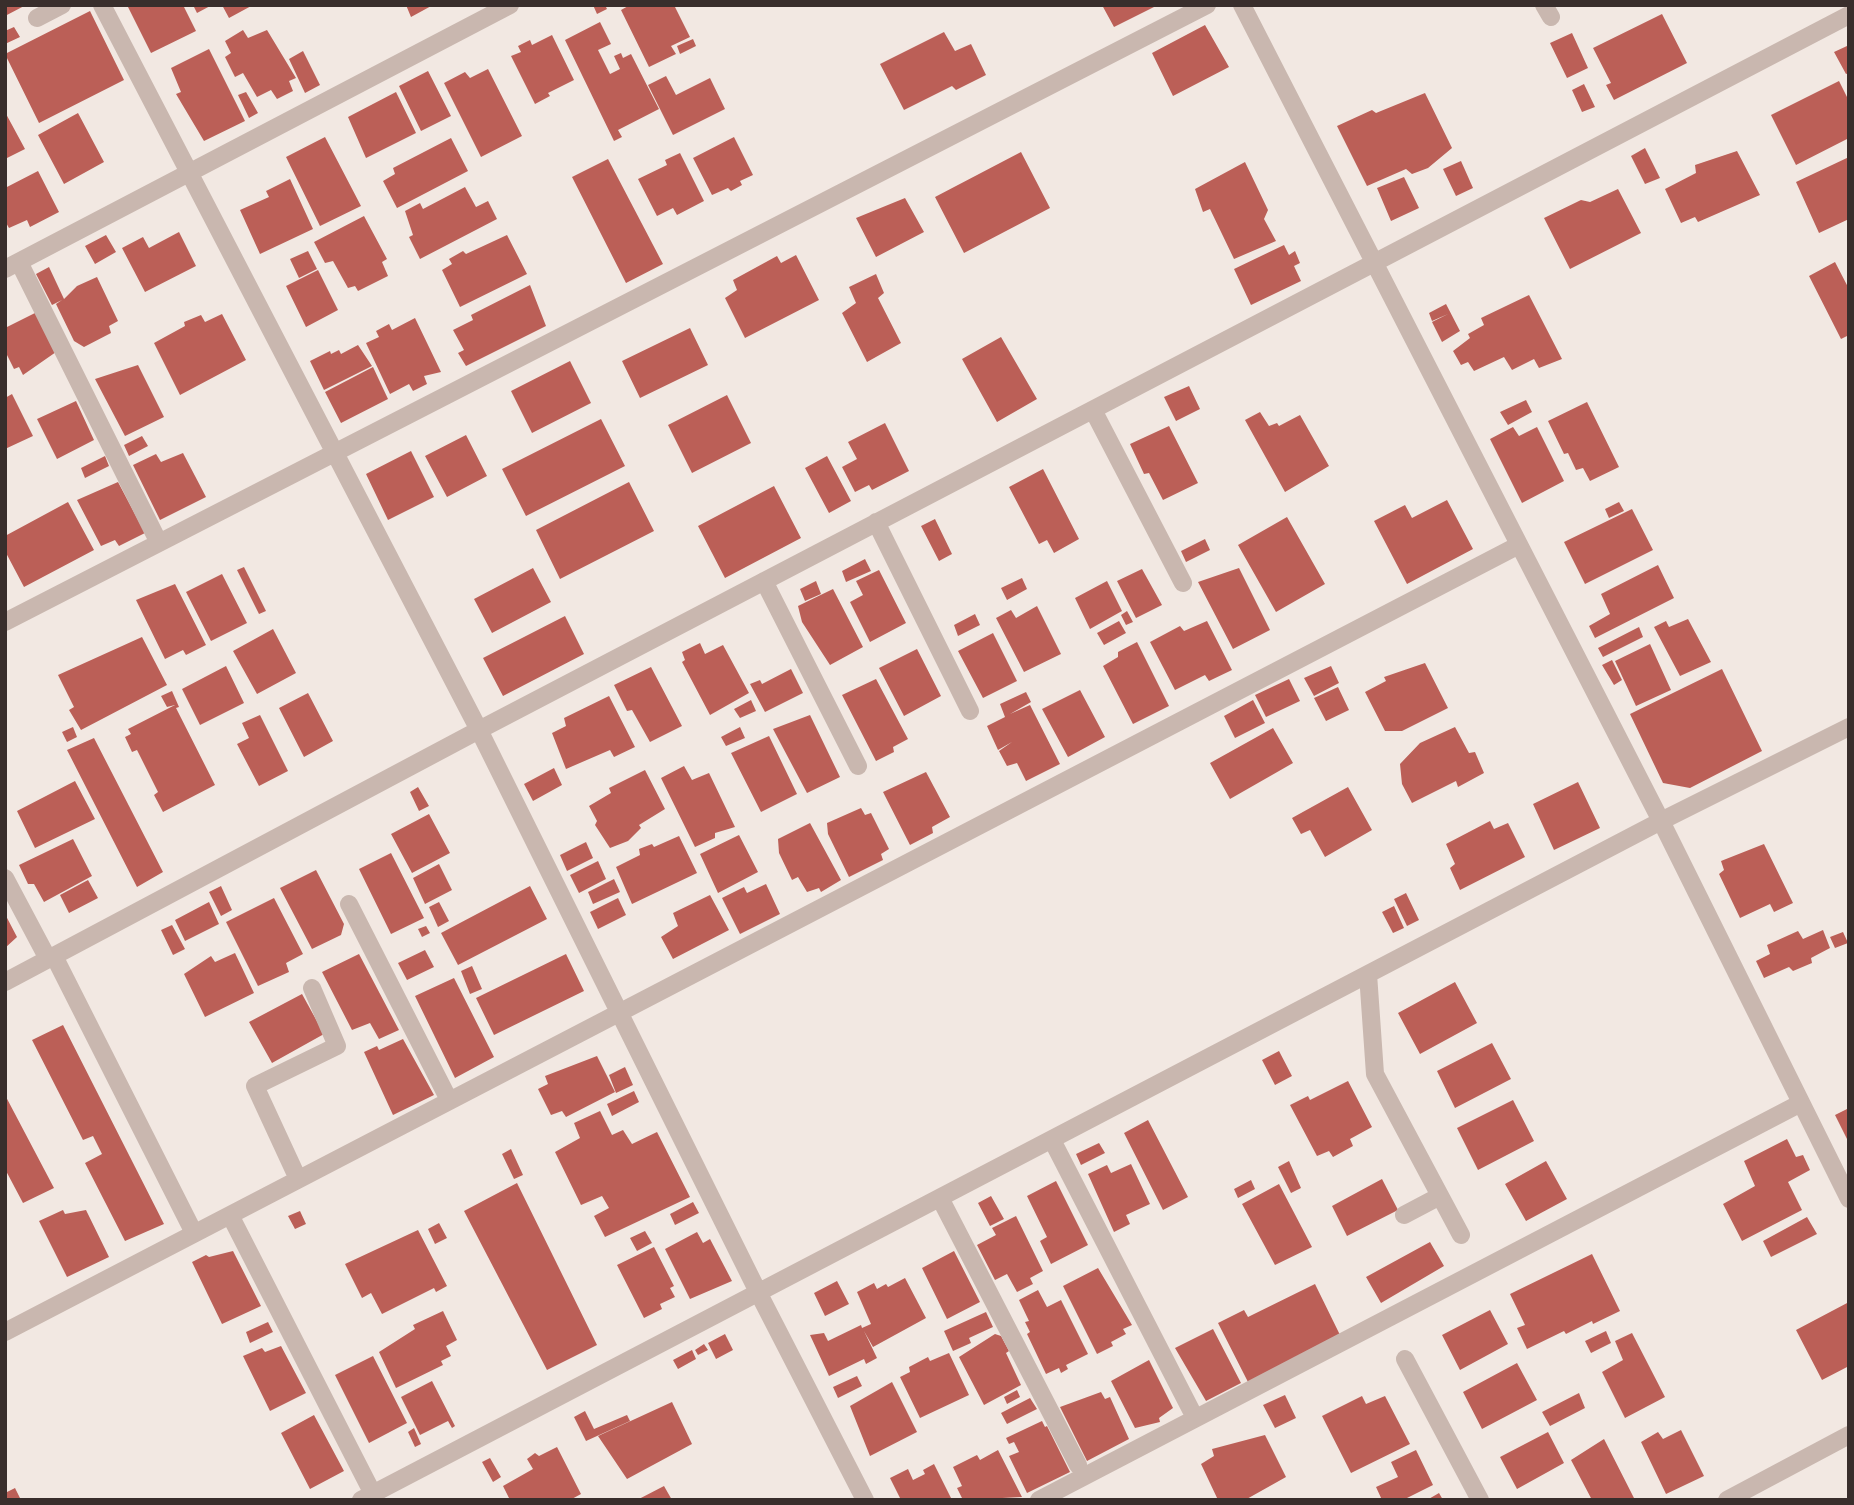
<!DOCTYPE html>
<html>
<head>
<meta charset="utf-8">
<style>
	body { margin:0 }
	#map { position:relative; width:1854px; height:1505px; overflow:hidden; background:#f2e8e2; font-family:Montserrat,sans-serif }
	canvas { display:block }
	.frame { position:absolute; inset:0; border:7px solid #392e2c; pointer-events:none }
</style>
</head>
<body>
<div id="map">
<canvas width="1854" height="1505"></canvas>
<div class="frame"></div>
</div>
<script>
const g = document.querySelector('canvas').getContext('2d');
g.lineJoin = 'round';
function paint(path, color) { g.fillStyle = color; g.fill(path, 'evenodd'); }
const toPath = rows => new Path2D(rows.map(r => 'M' + r).join(''));
function strokePath(path, color, width, dash) { g.strokeStyle = color; g.lineWidth = width; g.lineCap = dash ? 'butt' : 'round'; g.setLineDash(dash || []); g.stroke(path); }
const building = toPath([
	[5,5,26,5,5,16],
	[127,5,183,5,196,31,151,53],
	[193,5,212,5,197,13],
	[222,5,253,5,229,18],
	[406,5,433,5,411,17],
	[593,5,605,5,607,9,597,14],
	[630,5,674,5,690,37,671,46,676,54,649,67,621,10],
	[1102,5,1158,5,1114,27],
	[90,11,124,80,39,123,5,54],
	[1662,14,1687,63,1614,100,1606,85,1611,83,1593,48],
	[600,22,611,44,598,50,610,74,620,69,614,56,621,53,623,58,631,54,659,109,618,130,622,137,614,141,565,40],
	[1205,25,1229,67,1173,96,1152,53],
	[14,27,20,37,5,44,5,31],
	[243,30,248,38,267,30,296,78,289,81,293,91,277,99,271,90,257,97,243,73,235,77,225,57,231,53,225,41],
	[944,32,955,51,971,44,986,75,956,90,952,86,904,110,880,64],
	[1572,33,1588,68,1567,78,1550,43],
	[552,35,574,80,548,93,550,96,535,104,511,56,521,52,518,46,530,40,532,45],
	[693,39,696,46,680,54,677,46],
	[1847,46,1849,73,1846,74,1834,52],
	[209,49,245,121,204,141,176,94,181,92,171,68],
	[303,51,320,85,305,93,289,59],
	[488,69,522,136,481,157,444,83,465,72,470,78],
	[428,71,451,116,421,131,399,86],
	[666,76,676,95,710,78,725,109,673,135,648,85],
	[1839,81,1849,101,1849,138,1796,165,1771,115],
	[1584,84,1595,107,1582,112,1572,90],
	[246,92,258,113,249,118,238,95],
	[396,92,416,133,366,158,348,117],
	[1425,93,1452,148,1428,168,1412,174,1406,169,1367,186,1337,126,1372,110,1376,113],
	[5,112,25,149,5,159],
	[78,113,104,162,64,184,38,135],
	[325,137,361,206,320,226,286,157],
	[734,137,753,175,740,181,742,185,731,191,728,188,712,195,693,158],
	[451,138,468,171,397,208,383,181,395,174,393,168],
	[1645,148,1660,178,1645,184,1631,156],
	[1737,151,1760,195,1698,222,1695,217,1681,223,1665,189,1696,173,1695,165],
	[1021,152,1050,208,964,253,935,197],
	[680,153,704,201,677,215,673,208,657,216,638,179,667,165,665,160],
	[1849,157,1849,219,1819,233,1796,182],
	[608,159,663,264,626,283,572,177],
	[1461,161,1473,188,1456,196,1443,169],
	[1245,162,1268,210,1264,219,1276,241,1234,259,1210,209,1203,212,1195,189],
	[38,171,59,212,30,227,27,220,9,228,5,221,5,188],
	[1404,177,1419,208,1391,221,1377,188],
	[290,179,313,229,260,254,240,210,269,197,266,191],
	[465,187,476,207,488,201,497,219,420,259,409,237,413,235,405,211,420,203,423,209],
	[1618,189,1641,233,1570,269,1544,218,1581,200,1590,202],
	[905,198,924,232,876,257,856,218],
	[364,216,387,259,382,262,388,276,358,291,355,286,348,288,333,261,325,263,314,242],
	[179,232,196,266,145,292,122,248,143,237,149,248],
	[106,235,116,252,95,264,85,246],
	[507,235,527,274,460,307,442,270,452,264,449,259,463,251,466,254],
	[1284,245,1289,255,1295,251,1300,263,1294,266,1301,281,1251,305,1234,269],
	[308,251,317,269,299,278,290,259],
	[796,255,819,300,745,338,725,298,737,290,733,280,777,256,781,263],
	[1835,262,1849,289,1849,335,1841,339,1809,276],
	[49,267,64,299,77,286,97,277,118,321,109,326,111,333,84,347,74,341,56,304,62,300,52,305,36,274],
	[318,270,338,310,306,327,286,286],
	[876,274,884,293,878,298,901,343,867,362,842,313,856,303,849,287],
	[530,285,546,326,466,366,458,353,464,350,453,330,473,320,471,315],
	[1529,295,1562,359,1539,368,1534,359,1512,370,1504,357,1474,371,1468,362,1461,365,1453,351,1470,338,1468,334,1484,325,1481,318],
	[1446,304,1460,331,1442,342,1432,322,1448,314,1432,321,1429,313],
	[37,312,56,352,23,375,19,367,14,369,5,351,5,328],
	[222,314,246,360,180,395,154,343,185,326,184,322,201,315,205,322],
	[415,318,441,372,424,376,427,384,413,391,409,384,390,394,366,343,379,337,376,331,389,324,392,330],
	[690,328,708,365,640,398,622,361],
	[1001,337,1037,399,997,422,962,359],
	[358,345,372,366,324,390,310,361,330,351,331,354,339,350,341,354],
	[570,361,591,403,532,433,511,391],
	[138,365,164,417,125,436,95,379],
	[373,367,388,399,341,423,325,392],
	[1189,386,1200,409,1176,421,1164,397],
	[12,394,33,436,5,449,5,398],
	[727,395,751,443,692,473,668,425],
	[1526,400,1532,412,1508,425,1500,412],
	[76,401,94,440,57,459,37,419],
	[1587,402,1619,467,1590,481,1583,468,1576,470,1568,453,1564,454,1548,421],
	[1260,412,1269,426,1277,423,1279,426,1300,415,1329,466,1285,492,1245,420],
	[601,419,625,466,526,516,502,469],
	[885,423,909,471,872,490,869,485,855,492,842,467,857,459,848,442],
	[1169,426,1198,483,1163,500,1149,473,1144,474,1130,444],
	[1513,427,1519,436,1537,427,1564,481,1522,503,1490,439],
	[466,435,487,476,447,497,425,456],
	[142,436,148,446,129,456,124,445],
	[411,451,434,497,388,520,366,474],
	[183,453,206,497,160,520,133,465,156,454,161,462],
	[105,456,109,466,85,478,81,468],
	[827,456,851,501,829,513,805,468],
	[1043,469,1079,539,1054,553,1047,540,1039,544,1009,487],
	[118,482,145,533,119,546,115,540,101,546,77,500],
	[629,482,654,531,560,579,536,530],
	[774,486,801,538,725,578,698,526],
	[1447,500,1473,549,1407,584,1374,521,1405,505,1412,518],
	[68,502,94,550,24,587,5,551,5,536],
	[1619,502,1624,511,1609,518,1605,509],
	[1632,509,1653,550,1585,584,1564,542],
	[1287,517,1325,584,1276,612,1238,545],
	[935,519,952,554,939,561,921,526],
	[1205,539,1210,550,1186,562,1181,551],
	[865,559,871,571,846,582,842,571],
	[1658,565,1674,598,1595,638,1589,626,1610,614,1601,594],
	[244,567,266,611,259,614,237,570],
	[533,568,551,602,492,633,474,599],
	[1239,568,1270,630,1233,649,1198,582],
	[1142,569,1162,605,1136,618,1117,581],
	[879,570,906,623,870,642,850,602,863,595,856,581],
	[222,574,247,623,211,641,186,592],
	[1022,578,1027,589,1007,600,1001,588],
	[816,581,821,594,805,601,800,589],
	[1107,581,1122,611,1090,629,1075,598],
	[175,584,206,645,186,655,183,650,165,659,136,600],
	[833,589,863,647,830,665,802,622,798,606],
	[1037,606,1061,654,1024,672,996,618,1011,610,1016,618],
	[1127,611,1133,622,1126,625,1121,615],
	[975,614,980,625,958,636,954,625],
	[565,616,584,654,503,696,483,658],
	[1688,619,1711,662,1680,676,1654,627,1666,621,1669,627],
	[1119,621,1126,633,1104,645,1097,633],
	[1207,621,1232,670,1209,681,1205,675,1175,690,1150,642,1180,626,1184,631],
	[1639,627,1643,637,1603,657,1598,648],
	[273,629,296,673,257,694,233,651],
	[993,633,1017,681,983,698,958,651],
	[142,637,167,685,81,730,69,710,74,707,58,675],
	[1137,642,1169,706,1133,724,1103,666,1118,657,1118,652],
	[700,643,705,654,723,645,749,693,710,715,682,662,685,660,682,652],
	[1650,644,1671,690,1636,706,1615,661],
	[917,649,941,696,904,716,879,668],
	[1612,660,1622,680,1614,685,1602,665],
	[1425,663,1448,708,1402,731,1385,731,1365,692,1386,681,1384,677],
	[226,666,244,703,200,725,182,689],
	[1331,666,1339,683,1314,696,1304,678],
	[651,667,682,726,650,742,632,710,627,711,614,685],
	[791,669,803,693,765,712,750,684,760,680,762,684],
	[1722,669,1762,751,1690,788,1663,783,1630,714],
	[876,679,908,739,893,747,894,752,876,761,842,695],
	[1289,679,1300,701,1266,717,1255,695],
	[1338,687,1349,710,1326,721,1314,698],
	[1080,690,1105,737,1068,757,1042,709],
	[172,691,179,707,176,708,215,785,163,812,154,795,158,792,137,750,132,752,125,737,131,734,128,729,175,705,167,707,161,696],
	[1026,692,1031,702,1010,714,1030,705,1060,764,1026,781,1017,763,1007,766,999,751,1012,742,998,750,987,726,1005,717,1000,704],
	[308,693,333,741,304,757,279,708],
	[609,696,635,747,614,757,610,750,566,769,552,733,566,726,564,718],
	[751,700,756,711,740,718,734,709],
	[1253,700,1265,723,1235,738,1224,716],
	[260,715,288,771,259,786,237,744,249,738,242,723],
	[810,715,840,777,807,793,773,729],
	[73,727,77,737,67,742,62,732],
	[740,727,745,738,726,746,721,737],
	[1455,727,1469,753,1475,752,1484,773,1458,787,1456,781,1412,803,1402,784,1400,764,1420,743],
	[1273,728,1293,763,1230,799,1210,763],
	[769,736,797,794,761,812,731,753],
	[94,738,163,872,137,887,67,750],
	[684,766,692,780,709,773,735,827,715,833,715,838,695,847,661,778],
	[554,768,562,785,533,801,524,784],
	[645,770,665,809,639,825,641,828,628,841,610,848,595,825,597,821,589,806,611,793,609,788],
	[926,772,950,817,932,827,933,833,910,845,883,792],
	[75,781,95,819,35,848,17,811],
	[1578,782,1600,828,1554,850,1533,804],
	[418,787,429,806,419,811,410,792],
	[1348,787,1372,830,1325,857,1310,830,1301,834,1292,818],
	[861,808,865,815,871,813,889,849,881,854,883,860,849,877,828,834,827,823],
	[429,814,450,853,412,873,391,834],
	[1490,821,1494,829,1508,823,1525,857,1460,890,1450,868,1455,864,1446,844],
	[810,823,841,880,821,892,819,888,807,892,798,877,792,880,779,853,778,839],
	[739,835,758,872,718,893,700,854],
	[679,836,697,873,632,904,616,867,640,855,639,849,652,844,654,847],
	[73,839,92,876,44,902,34,884,28,884,19,865],
	[586,842,593,858,567,871,560,855],
	[1764,844,1793,903,1774,912,1770,904,1740,918,1719,874,1724,870,1721,861],
	[391,853,424,918,391,934,359,869],
	[598,861,606,879,579,893,570,875],
	[439,864,452,890,425,904,413,878],
	[316,870,344,924,341,935,312,949,280,888],
	[614,879,620,892,593,904,588,892],
	[88,880,98,898,69,913,60,895],
	[766,884,780,914,740,934,722,898,744,887,747,893],
	[221,886,232,910,221,916,209,892],
	[530,886,547,919,458,965,441,933],
	[1406,893,1419,920,1407,926,1394,899],
	[710,895,729,930,673,959,661,937,678,926,673,913],
	[274,898,303,954,286,963,289,972,258,986,226,922],
	[618,898,626,915,598,929,590,912],
	[209,902,219,924,185,941,175,920],
	[439,902,449,921,438,927,429,907],
	[1394,906,1404,928,1393,933,1382,912],
	[5,914,17,937,5,948],
	[172,925,185,949,173,955,161,930],
	[426,926,430,933,422,937,418,929],
	[1823,930,1830,948,1811,958,1812,963,1793,971,1789,967,1764,978,1756,961,1770,954,1767,945,1798,931,1803,939],
	[1843,932,1848,943,1835,948,1830,937],
	[425,950,434,967,407,980,398,963],
	[235,953,254,993,205,1017,184,974,211,956,215,962],
	[359,954,399,1030,379,1039,370,1023,352,1030,322,972],
	[566,954,584,991,494,1035,476,998],
	[472,966,482,989,470,994,461,971],
	[454,978,494,1057,455,1078,415,996],
	[1455,982,1477,1023,1420,1054,1398,1013],
	[302,994,324,1034,272,1063,249,1022],
	[63,1025,164,1224,125,1241,85,1163,102,1154,93,1136,83,1140,32,1040],
	[403,1039,434,1095,393,1115,364,1052,377,1046,379,1050],
	[1492,1043,1511,1079,1455,1108,1437,1071],
	[1279,1051,1292,1076,1275,1085,1262,1060],
	[597,1056,615,1092,566,1117,562,1111,551,1115,538,1089,548,1084,545,1076],
	[625,1067,633,1085,616,1093,609,1075],
	[1348,1081,1372,1127,1350,1139,1353,1146,1333,1157,1329,1151,1317,1156,1290,1105,1308,1096,1310,1100],
	[634,1091,639,1102,612,1116,607,1104],
	[5,1095,54,1188,23,1203,5,1169],
	[1513,1100,1534,1141,1478,1170,1457,1128],
	[1849,1108,1849,1143,1835,1115],
	[600,1111,612,1135,623,1130,632,1144,657,1132,690,1197,605,1237,594,1216,609,1208,602,1196,581,1205,555,1152,580,1138,574,1123],
	[1148,1120,1188,1197,1163,1210,1124,1133],
	[1787,1139,1796,1157,1803,1155,1810,1170,1788,1182,1802,1210,1742,1241,1723,1204,1755,1186,1744,1161],
	[1099,1143,1105,1153,1081,1165,1076,1154],
	[511,1149,523,1175,514,1179,502,1154],
	[1289,1161,1301,1188,1291,1193,1278,1167],
	[1546,1161,1567,1199,1526,1221,1505,1184],
	[1131,1164,1150,1204,1126,1215,1130,1224,1114,1232,1088,1174,1107,1165,1111,1173],
	[1382,1179,1398,1210,1347,1236,1332,1206],
	[1251,1180,1255,1189,1238,1198,1234,1189],
	[1056,1181,1088,1245,1051,1264,1040,1241,1047,1237,1027,1196],
	[517,1183,597,1345,547,1370,464,1211],
	[1279,1184,1312,1247,1275,1265,1242,1204],
	[991,1196,1004,1219,990,1226,978,1203],
	[693,1202,699,1213,675,1225,670,1214],
	[63,1210,65,1214,86,1210,109,1257,67,1277,39,1221],
	[300,1211,306,1224,295,1229,288,1216],
	[1016,1216,1043,1271,1030,1278,1033,1284,1017,1292,1007,1274,995,1280,977,1245,996,1235,992,1228],
	[1807,1217,1817,1234,1771,1257,1763,1241],
	[439,1223,447,1238,435,1244,428,1229],
	[418,1230,447,1286,436,1292,434,1288,382,1314,371,1293,362,1298,345,1264],
	[645,1231,652,1243,637,1251,630,1238],
	[697,1232,703,1243,710,1239,732,1281,690,1299,665,1249],
	[1430,1242,1444,1266,1381,1303,1366,1277],
	[654,1247,674,1286,670,1288,675,1297,660,1304,662,1309,644,1318,617,1265],
	[233,1251,261,1306,222,1324,192,1262,206,1255,209,1257],
	[954,1251,980,1302,947,1319,922,1268],
	[1592,1254,1620,1311,1593,1324,1592,1321,1566,1334,1564,1331,1527,1349,1517,1328,1525,1325,1510,1294],
	[1098,1268,1132,1325,1123,1329,1126,1334,1111,1342,1113,1346,1097,1354,1063,1286],
	[905,1278,926,1318,873,1347,864,1331,877,1358,866,1364,864,1359,829,1376,810,1335,824,1333,828,1341,861,1325,862,1328,871,1324,857,1292,874,1283,877,1289,886,1284,888,1287],
	[837,1281,849,1304,825,1316,814,1293],
	[1315,1284,1340,1335,1248,1382,1218,1323,1244,1310,1248,1317],
	[1038,1290,1047,1307,1061,1300,1088,1354,1066,1365,1068,1369,1061,1373,1059,1368,1046,1374,1027,1334,1030,1332,1025,1322,1029,1321,1019,1300],
	[1849,1302,1849,1366,1822,1380,1796,1330],
	[1490,1310,1508,1344,1460,1370,1442,1335],
	[443,1311,457,1340,446,1346,451,1356,441,1361,443,1365,396,1388,379,1352,415,1329,413,1325],
	[986,1312,993,1327,969,1338,971,1343,953,1351,944,1331],
	[268,1322,273,1332,250,1343,246,1332],
	[1213,1329,1241,1383,1206,1401,1175,1348],
	[1606,1331,1611,1343,1591,1353,1585,1341],
	[1632,1333,1665,1397,1625,1418,1602,1372,1623,1360,1615,1341],
	[725,1334,733,1350,716,1359,708,1343],
	[995,1334,1001,1336,1009,1351,1006,1353,1021,1385,984,1405,959,1357],
	[704,1344,708,1350,698,1355,695,1350],
	[281,1346,306,1393,270,1411,243,1356,262,1348,265,1352],
	[692,1350,696,1359,678,1369,673,1360],
	[949,1353,969,1395,920,1418,900,1377,910,1372,909,1367,928,1357,930,1361],
	[373,1356,407,1423,369,1443,335,1375],
	[1149,1360,1173,1408,1159,1418,1160,1422,1135,1428,1111,1381],
	[1517,1363,1537,1400,1482,1429,1463,1392],
	[857,1376,862,1386,838,1398,833,1387],
	[432,1381,455,1426,452,1428,448,1421,420,1435,401,1397],
	[892,1382,917,1432,870,1456,850,1406],
	[1017,1390,1020,1397,1007,1404,1004,1397],
	[1101,1392,1105,1399,1110,1397,1129,1439,1087,1461,1060,1407],
	[1579,1393,1585,1408,1550,1426,1542,1412],
	[1285,1395,1296,1418,1275,1428,1263,1405],
	[1362,1396,1366,1404,1385,1396,1410,1444,1351,1473,1322,1416],
	[1030,1398,1037,1409,1007,1424,1001,1413],
	[672,1402,692,1444,627,1479,598,1436],
	[585,1411,594,1429,627,1415,630,1421,586,1441,574,1417],
	[314,1415,344,1471,310,1489,281,1433],
	[1042,1421,1045,1427,1047,1426,1070,1472,1027,1493,1009,1456,1019,1452,1014,1442,1009,1444,1006,1438],
	[414,1428,421,1444,415,1447,408,1432],
	[1681,1430,1704,1476,1666,1494,1641,1442,1658,1432,1663,1439],
	[1548,1432,1564,1463,1517,1489,1500,1457],
	[1265,1435,1286,1477,1245,1500,1218,1500,1201,1464,1214,1456,1212,1449],
	[1604,1439,1635,1500,1592,1500,1571,1460],
	[557,1447,581,1494,570,1500,510,1500,503,1486,533,1469,527,1459,535,1453,539,1456],
	[998,1450,1022,1497,963,1500,957,1488,962,1486,953,1467,977,1455,980,1460],
	[1416,1450,1433,1485,1403,1500,1382,1500,1376,1487,1398,1477,1391,1462],
	[490,1458,501,1477,493,1482,482,1462],
	[934,1464,952,1500,901,1500,890,1478,908,1469,913,1480,925,1474,923,1470],
	[664,1486,672,1500,637,1500],
	[15,1488,21,1500,5,1500,5,1493],
	[1439,1493,1443,1500,1427,1500]
]);
const minor = toPath([
	[102,5,479,730,759,1294,865,1500],
	[1242,5,1661,821,1849,1199],
	[1544,5,1551,17],
	[37,18,62,5],
	[19,262,159,543],
	[5,269,510,5],
	[1093,410,1183,583],
	[876,522,970,711],
	[764,581,858,766],
	[5,622,1207,5],
	[5,878,48,959],
	[349,904,449,1100],
	[54,956,194,1233],
	[1368,974,1375,1074,1461,1235],
	[5,982,479,730,1849,15],
	[1052,1140,1191,1410],
	[298,1179,255,1086,337,1046,312,988],
	[940,1198,1078,1465],
	[230,1215,373,1494],
	[1404,1215,1440,1196],
	[5,1332,1519,545],
	[1405,1359,1480,1500],
	[361,1500,1661,821,1849,727],
	[1039,1500,1801,1103],
	[1727,1500,1849,1435]
]);
paint(building, '#bb5f57');
strokePath(minor, '#c9b7af', 18);
</script>
</body>
</html>
